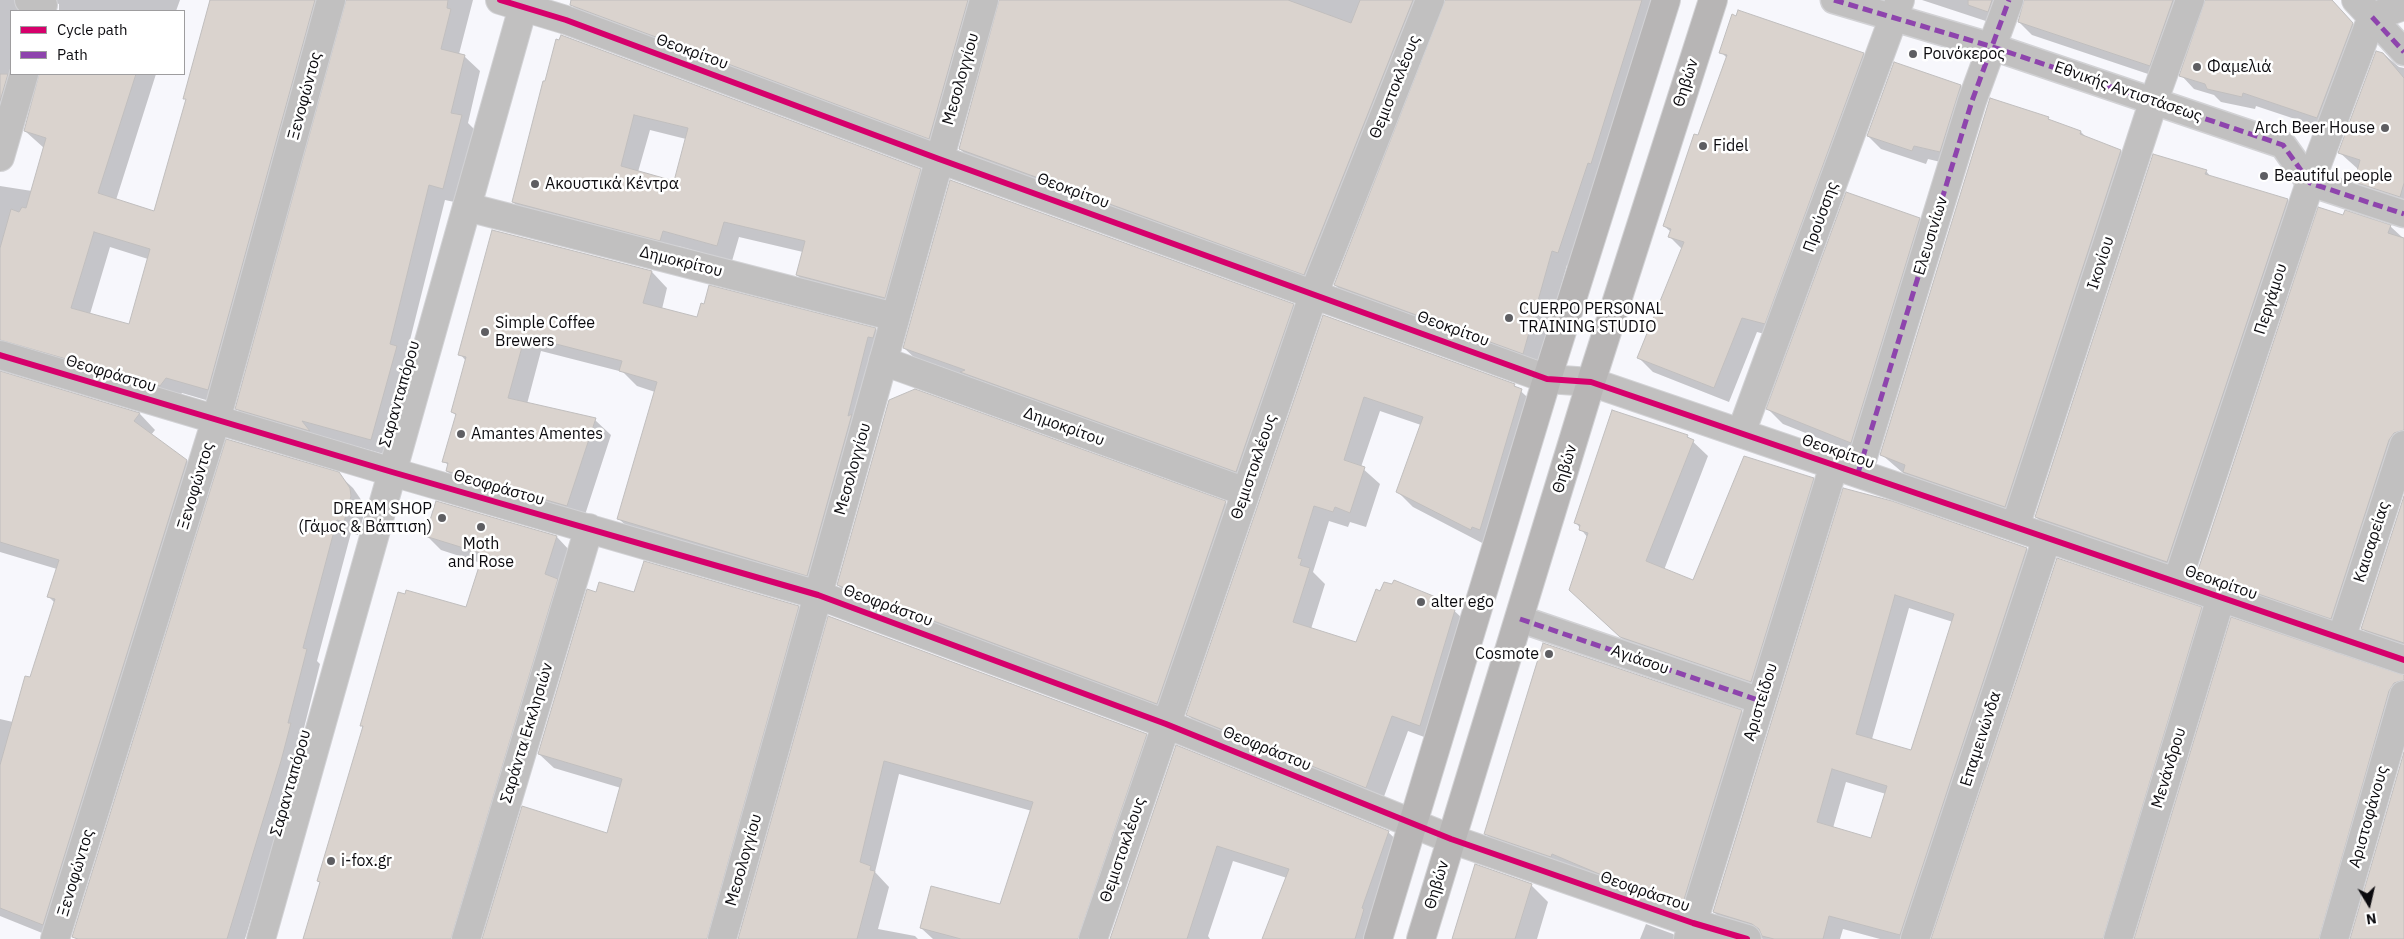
<!DOCTYPE html>
<html>
<head>
<meta charset="utf-8">
<style>
	body { margin:0 }
	#map { position:relative; width:2404px; height:939px; overflow:hidden; background:#f7f7fc; font-family:"IBM Plex Sans",sans-serif }
	canvas { display:block }
	.legend { position:absolute; left:10px; top:10px; width:175px; height:65px; box-sizing:border-box; background:#fff; border:1px solid #9e9d9f; margin:0; padding:6px 9px; list-style:none; font-size:15px; color:#0c0b0f }
	.legend li { display:flex; align-items:center; gap:10px; height:25px }
	.legend b { width:25px; border:1px solid #9e9d9f }
	.north { position:absolute; left:2344px; top:879px; width:50px; height:50px; -webkit-text-stroke:4px #fff; paint-order:stroke; rotate:171deg; font-size:14px; font-weight:700; line-height:20px; text-align:center; color:#0c0b0f }
	.north::after { content:''; display:block; margin:auto; width:18px; height:22px; background:#0c0b0f; clip-path:polygon(50% 0,100% 100%,50% 72%,0 100%) }
</style>
</head>
<body>
<div id="map">
<canvas width="2404" height="939"></canvas>
<ul class="legend">
<li><b style="height:6px;background:#d6006c"></b>Cycle path</li>
<li><b style="height:6px;background:#8e44ad"></b>Path</li>
</ul>
<div class="north">N</div>
</div>
<script>
const g = document.querySelector('canvas').getContext('2d');
g.lineJoin = 'round';
function paint(path, color) { g.fillStyle = color; g.fill(path, 'evenodd'); }
const toPath = rows => new Path2D(rows.map(r => 'M' + r).join(''));
function strokePath(path, color, width, dash) { g.strokeStyle = color; g.lineWidth = width; g.lineCap = dash ? 'butt' : 'round'; g.setLineDash(dash || []); g.stroke(path); }
function drawText(font, color, halo, rows, align = 'center') {
  g.font = font + ' "IBM Plex Sans",sans-serif'; g.lineWidth = 5; g.setLineDash([]); g.textBaseline = 'middle'; g.strokeStyle = halo; g.fillStyle = color; for (const [text, x, y, turn = 0] of rows) {
    g.save(); g.translate(x, y); g.rotate((+turn || 0) * Math.PI / 180); g.textAlign = isNaN(turn) ? turn : align; if (halo) g.strokeText(text, 0, 0); g.fillText(text, 0, 0); g.restore();
  }
}
const shadow = toPath([
	[0,0,41,0,29,11,11,11,11,74,156,74,116,200,155,212,187,101,185,98,212,0,343,0,223,405,182,393,176,401,0,366,0,373,140,414,155,430,151,435,187,461,202,476,57,939,0,916,0,719,13,722,31,678,55,603,48,596,57,569,0,552,0,186,32,191,44,148,25,131,40,74,37,74,0,169],
	[110,247,148,259,130,326,90,314],
	[43,0,180,0,176,11,59,11,59,4],
	[347,0,473,0,459,54,464,56,480,71,468,123,477,132,459,203,445,200,406,356,412,362,387,455,316,435,252,424,237,409],
	[572,0,993,0,944,152,586,19,571,4],
	[1000,0,1440,0,1319,288,975,164,960,149],
	[1446,0,1659,0,1573,267,1567,265,1538,368,1350,300,1335,285],
	[1922,0,2015,0,2001,26],
	[2025,0,2195,0,2163,79,2032,35,2019,22],
	[2206,0,2332,0,2366,38,2331,131,2256,106,2255,109,2221,102,2214,95,2194,89,2181,75],
	[1721,52,1863,54,1878,69,1779,338,1757,332,1729,402,1653,372,1639,358,1682,249,1670,237,1671,232,1664,226,1727,58],
	[2377,53,2385,55,2399,67,2404,68,2404,208,2371,198,2355,181,2359,170,2339,152],
	[544,82,920,170,936,185,900,313,813,291,797,275,803,252,739,237,732,261,678,246,676,255,529,218,513,202],
	[650,130,686,139,675,182,638,172],
	[1961,86,1974,99,1953,165,1928,159,1926,164,1881,149,1868,136],
	[2048,118,2053,123,2081,132,2087,138,2121,151,2134,164,2018,520,1917,485,1881,454],
	[2206,171,2211,177,2288,200,2301,213,2180,575,2049,530,2036,517],
	[2344,217,2390,226,2404,239,2404,452,2345,632,2212,586,2198,572],
	[1919,219,1934,234,1866,457,1783,424,1768,409],
	[652,272,667,288,662,309,698,319,876,329,891,345,823,591,635,534,619,519,655,392,637,386,623,372,541,351,527,404,595,420,611,435,583,521,463,487,447,471,449,466,444,461,457,416,452,412,466,361,460,354],
	[1293,305,1306,318,1249,484,918,361,904,348],
	[1324,316,1514,385,1537,406,1486,545,1413,507,1398,492,1421,425,1380,411,1361,467,1380,484,1366,527,1350,522,1348,527,1329,521,1313,572,1325,584,1311,629,1357,644,1447,604,1463,619,1435,741,1408,731,1382,802,1203,730,1188,715],
	[915,391,1225,503,1239,517,1171,717,852,599,838,585],
	[1687,436,1708,456,1664,570,1694,582,1813,479,1829,494,1766,696,1637,652,1586,606,1588,538,1576,523],
	[338,474,353,488,364,504,365,511,358,535,351,533,317,661,320,664,302,736,304,739,295,776,245,939,76,939,74,936],
	[1844,489,2027,549,2041,563,1917,939,1880,939,1843,929,1840,939,1763,939,1728,926,1714,912],
	[1909,608,1953,622,1912,751,1872,739],
	[1846,782,1886,794,1872,839,1833,828],
	[2404,500,2404,652,2376,642,2362,628],
	[437,503,557,537,571,552,468,939,304,939,364,728,361,725,467,609,481,563,441,550,427,536],
	[635,593,798,607,813,621,724,939,632,939,621,788,554,768,539,754,597,594],
	[2201,608,2215,622,2119,939,1933,939],
	[829,617,1146,735,1161,749,1097,939,933,939,921,928,1001,906,1032,811,899,774,875,872,889,887,878,929,915,936,918,939,740,939],
	[2232,619,2404,676,2404,702,2335,939,2136,939],
	[1741,711,1757,727,1698,918,1501,849,1485,833],
	[1177,747,1388,832,1404,847,1375,939,1264,939,1287,878,1233,861,1208,936,1210,939,1111,939],
	[1531,885,1548,902,1537,939,1453,939],
	[1646,924,1673,934,1678,939,1640,939]
]);
const building = toPath([
	[210,0,315,0,208,390,166,378,160,386,0,340,0,248,11,209,19,212,22,207,26,208,46,138,24,131,39,74,136,74,98,193,154,211,186,99,183,99,210,0],
	[94,232,150,249,129,324,71,308,94,232],
	[346,0,448,0,447,8,451,9,441,49,465,55,451,113,462,115,443,189,429,185,390,344,397,346,371,440,302,421,310,431,235,409,346,0],
	[571,0,968,0,929,139,570,5,571,0],
	[999,0,1288,0,1351,23,1360,0,1413,0,1304,275,959,149,999,0],
	[1445,0,1642,0,1591,164,1588,163,1558,253,1552,251,1523,354,1334,285,1445,0],
	[1968,0,1992,0,1988,12,1968,5,1968,0],
	[2024,0,2173,0,2150,66,2018,22,2024,0],
	[2205,0,2332,0,2353,23,2317,118,2243,93,2242,97,2207,89,2205,84,2179,76,2205,0],
	[1738,10,1864,53,1765,324,1742,318,1714,388,1637,358,1684,242,1668,237,1671,229,1663,226,1694,134,1698,135,1727,55,1719,53,1732,14,1736,16,1738,10],
	[561,35,921,169,885,298,796,275,805,241,724,222,717,246,663,231,660,241,512,202,543,81,545,81,556,39,559,40,561,35],
	[634,115,688,128,674,181,621,166,634,115],
	[2376,51,2383,53,2404,78,2404,183,2400,197,2354,182,2360,160,2338,153,2376,51],
	[1894,62,1961,85,1940,152,1914,146,1912,151,1867,136,1894,62],
	[0,74,8,74,0,101,0,74],
	[1990,98,2049,117,2048,119,2081,131,2080,134,2121,150,2005,507,1903,472,1905,465,1880,455,1990,98],
	[2153,154,2207,170,2205,174,2288,199,2167,562,2035,517,2153,154],
	[950,180,1294,304,1236,472,960,372,965,370,903,348,950,180],
	[1846,192,1920,218,1851,443,1766,409,1846,192],
	[2318,207,2343,215,2345,210,2391,225,2388,233,2404,238,2404,430,2394,433,2389,440,2331,619,2197,573,2318,207],
	[492,230,652,271,643,303,697,317,701,303,704,304,709,285,876,328,873,338,868,337,848,416,852,414,807,576,617,519,657,382,619,371,622,361,525,336,508,398,596,418,567,506,446,471,448,463,442,462,456,414,451,412,466,357,458,355,492,230],
	[1323,315,1515,384,1514,386,1522,389,1480,530,1472,527,1471,530,1396,492,1423,417,1364,397,1344,460,1365,467,1350,513,1335,507,1333,512,1314,506,1298,558,1302,559,1300,565,1310,568,1293,622,1356,642,1376,589,1380,591,1384,582,1392,584,1394,580,1448,602,1447,607,1455,610,1420,726,1392,716,1366,788,1186,715,1323,315],
	[0,371,140,413,134,421,187,460,43,925,0,908,0,765,25,676,30,677,55,599,47,597,59,560,0,542,0,371],
	[915,389,1226,501,1157,704,837,585,889,400,915,389],
	[1612,410,1688,435,1687,437,1694,440,1646,561,1693,580,1744,456,1814,478,1751,682,1620,637,1569,590,1588,533,1579,530,1580,525,1574,523,1612,410],
	[226,439,339,472,350,488,351,496,344,522,337,520,303,648,307,649,288,723,291,723,281,761,227,939,78,939,72,937,226,439],
	[1843,488,1892,501,2027,548,1900,935,1829,916,1823,939,1774,939,1762,936,1759,929,1752,924,1713,912,1843,488],
	[1895,595,1954,614,1911,750,1856,734,1895,595],
	[1832,769,1887,786,1871,838,1817,822,1832,769],
	[2404,496,2404,643,2361,629,2404,496],
	[436,501,557,536,545,574,558,579,451,939,303,939,320,882,317,881,363,726,360,726,398,592,405,594,406,590,466,607,483,554,425,536,436,501],
	[2057,558,2202,607,2103,939,1931,939,2057,558],
	[644,561,799,606,707,939,482,939,522,806,607,833,622,779,538,754,587,589,596,592,599,582,634,592,644,561],
	[828,616,1147,734,1078,939,961,939,920,928,931,886,1000,904,1033,802,884,761,860,862,871,866,870,870,875,871,857,939,738,939,828,616],
	[2231,617,2404,675,2404,680,2394,683,2389,691,2319,939,2134,939,2231,617],
	[1543,643,1742,710,1683,903,1604,876,1552,854,1551,857,1484,834,1543,643],
	[1176,745,1389,831,1362,908,1364,909,1355,939,1262,939,1289,869,1217,846,1187,939,1110,939,1176,745],
	[2404,752,2404,939,2350,939,2404,752],
	[1475,864,1532,884,1515,939,1452,939,1475,864]
]);
const pedestrian = toPath([
	[1834,0,1993,47,2283,145,2310,183,2404,214],
	[2372,17,2404,52],
	[1520,619,1761,701]
]);
const minor = toPath([
	[29,0,43,5],
	[500,0,566,20,939,159,1547,379,1591,382,2404,660],
	[2356,0,2372,17],
	[2372,17,2404,6],
	[0,157,24,74],
	[467,207,895,317],
	[0,355,392,472,818,595,1166,724,1451,839,1693,923,1747,939],
	[883,361,1246,492],
	[1741,433,1900,0],
	[1858,473,1972,101,2009,0],
	[2015,527,2154,100,2190,0],
	[2177,582,2310,183,2372,17],
	[2341,639,2404,445],
	[55,939,216,420,331,0],
	[466,939,589,528],
	[722,939,984,0],
	[1093,939,1314,293,1430,0],
	[1688,939,1834,465],
	[1915,939,2047,538],
	[2118,939,2221,597],
	[2334,939,2404,695]
]);
const tertiary = toPath([
	[261,939,525,0]
]);
const secondary = toPath([
	[1378,939,1547,379,1666,0],
	[1421,939,1591,382,1713,0]
]);
const quiet = toPath([
	[1834,0,1993,47,2283,145,2310,183,2404,214],
	[2372,17,2404,52],
	[1858,473,1972,101,2009,0],
	[1520,619,1761,701]
]);
const cycleway = toPath([
	[500,0,566,20,939,159,1547,379,1591,382,2404,660],
	[0,355,392,472,818,595,1166,724,1451,839,1693,923,1747,939]
]);
const markers = [
	[1913,54,5,"#5e5e62"],
	[2197,67,5,"#5e5e62"],
	[2385,128,5,"#5e5e62"],
	[1703,146,5,"#5e5e62"],
	[2264,176,5,"#5e5e62"],
	[535,184,5,"#5e5e62"],
	[1509,318,5,"#5e5e62"],
	[485,332,5,"#5e5e62"],
	[461,434,5,"#5e5e62"],
	[442,518,5,"#5e5e62"],
	[481,527,5,"#5e5e62"],
	[1421,602,5,"#5e5e62"],
	[1549,654,5,"#5e5e62"],
	[331,861,5,"#5e5e62"]
];
const streetNames = [
	["Θεοκρίτου",692,52,20],
	["Μεσολογγίου",961,79,-74],
	["Θηβών",1686,83,-72],
	["Θεμιστοκλέους",1395,87,-68],
	["Εθνικής Αντιστάσεως",2128,92,19],
	["Ξενοφώντος",305,96,-75],
	["Θεοκρίτου",1073,191,20],
	["Προύσσης",1821,217,-70],
	["Ελευσινίων",1931,236,-73],
	["Δημοκρίτου",681,262,14],
	["Ικονίου",2101,263,-72],
	["Περγάμου",2271,299,-72],
	["Θεοκρίτου",1453,329,20],
	["Θεοφράστου",111,374,17],
	["Σαρανταπόρου",400,394,-74],
	["Δημοκρίτου",1064,427,20],
	["Θεοκρίτου",1838,452,19],
	["Θεμιστοκλέους",1254,467,-71],
	["Μεσολογγίου",853,469,-74],
	["Θηβών",1565,469,-73],
	["Ξενοφώντος",196,486,-73],
	["Θεοφράστου",499,488,16],
	["Καισαρείας",2372,542,-72],
	["Θεοκρίτου",2221,583,19],
	["Θεοφράστου",888,606,20],
	["Αγιάσου",1640,660,19],
	["Αριστείδου",1761,702,-73],
	["Σαράντα Εκκλησιών",527,733,-73],
	["Επαμεινώνδα",1981,739,-72],
	["Θεοφράστου",1267,749,22],
	["Μενάνδρου",2169,768,-73],
	["Σαρανταπόρου",291,783,-74],
	["Αριστοφάνους",2369,817,-74],
	["Θεμιστοκλέους",1123,850,-71],
	["Μεσολογγίου",744,860,-74],
	["Ξενοφώντος",76,873,-73],
	["Θηβών",1437,885,-73],
	["Θεοφράστου",1645,892,19]
];
const poiNames = [
	["Ροινόκερος",1923,54],
	["Φαμελιά",2207,67],
	["Arch Beer House",2375,128,"right"],
	["Fidel",1713,146],
	["Beautiful people",2274,176],
	["Ακουστικά Κέντρα",545,184],
	["CUERPO PERSONAL",1519,309],
	["TRAINING STUDIO",1519,327],
	["Simple Coffee",495,323],
	["Brewers",495,341],
	["Amantes Amentes",471,434],
	["DREAM SHOP",432,509,"right"],
	["(Γάμος & Βάπτιση)",432,527,"right"],
	["Moth",481,544,"center"],
	["and Rose",481,562,"center"],
	["alter ego",1431,602],
	["Cosmote",1539,654,"right"],
	["i-fox.gr",341,861]
];
paint(shadow, '#0003');
paint(building, '#dad3ce');
strokePath(building, '#c0bebe', 1);
strokePath(pedestrian, '#d2d2d5', 29);
strokePath(minor, '#d2d2d5', 30);
strokePath(tertiary, '#d2d2d5', 30);
strokePath(secondary, '#d2d2d5', 30);
strokePath(pedestrian, '#c1c0c0', 26);
strokePath(minor, '#c1c0c0', 28);
strokePath(tertiary, '#c1c0c0', 28);
strokePath(secondary, '#b7b5b5', 28);
strokePath(quiet, '#8e44ad', 5, [10, 5]);
strokePath(cycleway, '#d6006c', 6);
for (const [x, y, r, color] of markers) { const dot = new Path2D(); dot.arc(x, y, r, 0, 2 * Math.PI); g.fillStyle = color; g.fill(dot); strokePath(dot, '#fff', 2); }
drawText('16px', '#0c0b0f', '#fff', streetNames);
drawText('16px', '#0c0b0f', '#fff', poiNames, 'left');
</script>
</body>
</html>
